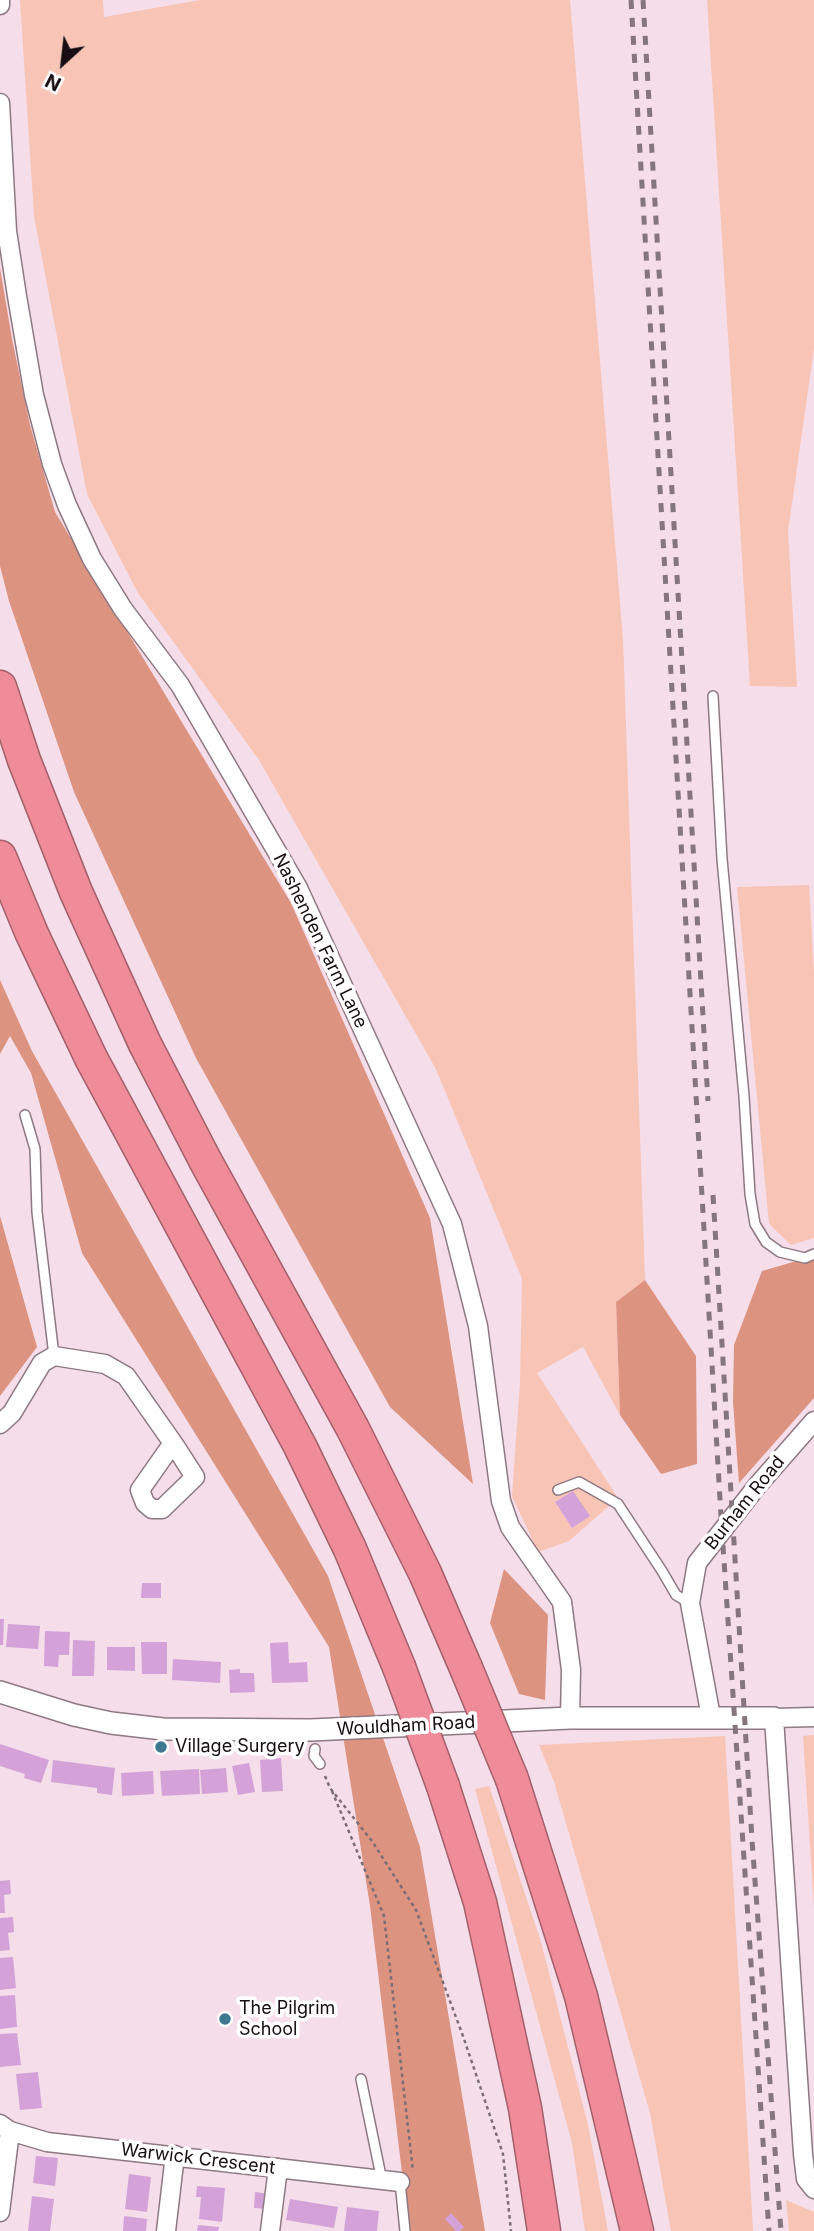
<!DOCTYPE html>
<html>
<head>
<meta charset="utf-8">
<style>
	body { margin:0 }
	#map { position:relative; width:814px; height:2231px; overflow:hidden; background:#f5dde9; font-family:Inter,sans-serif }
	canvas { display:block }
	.north { position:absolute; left:28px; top:28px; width:70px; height:70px; -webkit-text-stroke:5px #fff; paint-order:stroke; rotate:207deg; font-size:19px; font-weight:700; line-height:28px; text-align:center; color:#150d11 }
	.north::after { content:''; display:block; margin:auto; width:24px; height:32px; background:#150d11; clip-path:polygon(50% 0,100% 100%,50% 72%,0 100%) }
</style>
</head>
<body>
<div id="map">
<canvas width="814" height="2231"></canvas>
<div class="north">N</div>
</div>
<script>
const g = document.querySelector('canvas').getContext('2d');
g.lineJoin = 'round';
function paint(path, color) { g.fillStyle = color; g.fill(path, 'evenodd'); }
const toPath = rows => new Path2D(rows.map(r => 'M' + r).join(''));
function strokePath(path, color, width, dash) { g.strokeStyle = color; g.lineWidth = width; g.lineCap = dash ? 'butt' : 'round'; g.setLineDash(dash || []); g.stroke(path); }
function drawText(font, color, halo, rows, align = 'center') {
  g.font = font + ' Inter,sans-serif'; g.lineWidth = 7; g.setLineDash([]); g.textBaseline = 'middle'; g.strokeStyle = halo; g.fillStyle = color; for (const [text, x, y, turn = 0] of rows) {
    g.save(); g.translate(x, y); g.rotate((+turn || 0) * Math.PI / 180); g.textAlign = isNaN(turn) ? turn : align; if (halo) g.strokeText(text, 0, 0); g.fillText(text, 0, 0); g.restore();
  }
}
const green = toPath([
	[20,0,103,0,104,17,200,0,570,0,623,639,645,1280,616,1302,620,1415,583,1347,537,1373,618,1498,569,1541,538,1552,512,1496,520,1383,522,1279,436,1069,259,760,138,593,87,494,34,216],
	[573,1491,589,1516,572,1528,555,1502],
	[707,0,814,0,814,348,788,532,797,687,750,686],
	[809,885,814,972,814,1238,791,1245,769,1224,737,887],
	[814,1735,814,1908,803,1736],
	[725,1736,753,2231,671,2231,650,2113,554,1782,539,1745],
	[489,1786,541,1942,588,2125,608,2231,585,2231,572,2143,475,1789],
	[786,2200,814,2212,814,2231,789,2231]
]);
const forest = toPath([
	[0,268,12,339,30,425,55,512,291,903,430,1218,473,1484,390,1407,196,1058,74,792,9,601,0,566],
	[0,980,32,1051,328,1576,420,1847,485,2231,409,2231,370,1906,329,1647,82,1253,31,1073,10,1036,0,1054],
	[0,1216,37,1347,0,1396],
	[814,1256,814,1398,739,1483,733,1402,734,1345,762,1271],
	[645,1280,696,1356,697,1464,661,1474,620,1415,616,1302],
	[504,1569,548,1615,545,1700,519,1694,490,1623]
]);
const building = toPath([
	[573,1491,590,1516,572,1528,555,1502],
	[142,1583,161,1583,161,1598,141,1598],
	[0,1619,4,1619,3,1645,0,1645],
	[8,1624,40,1626,38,1649,6,1647],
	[45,1631,70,1632,69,1655,59,1655,58,1667,44,1666],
	[73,1640,95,1641,94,1676,72,1676],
	[141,1642,167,1642,167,1674,142,1674],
	[288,1642,289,1663,307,1662,308,1682,272,1683,270,1643],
	[107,1647,135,1647,135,1671,107,1670],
	[173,1659,221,1662,220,1683,172,1680],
	[240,1669,240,1673,254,1673,255,1692,230,1693,229,1670],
	[0,1744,49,1760,41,1783,24,1778,25,1774,0,1766],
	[281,1758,283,1791,262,1792,260,1760],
	[53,1760,115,1768,112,1795,97,1793,97,1788,51,1782],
	[249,1763,255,1792,238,1795,232,1766],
	[226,1768,228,1792,202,1794,200,1770],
	[199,1769,200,1794,162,1796,160,1771],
	[153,1771,154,1794,122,1796,121,1773],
	[10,1880,11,1894,4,1895,5,1913,0,1913,0,1881],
	[13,1917,14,1932,8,1933,10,1950,0,1951,0,1918],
	[13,1957,16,1988,0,1990,0,1958],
	[15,1995,17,2027,0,2029,0,1996],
	[17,2033,21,2065,0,2067,0,2034],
	[38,2072,42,2108,20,2110,16,2074],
	[36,2156,58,2158,55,2186,33,2183],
	[129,2174,151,2177,147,2212,125,2209],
	[197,2186,225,2188,222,2222,199,2219,201,2197,196,2197],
	[255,2192,270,2194,268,2209,254,2208],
	[32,2196,54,2199,50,2231,28,2231],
	[290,2199,338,2207,334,2228,286,2220],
	[347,2207,379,2211,377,2231,344,2231],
	[451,2213,464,2227,460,2231,456,2231,445,2219],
	[124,2216,147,2219,146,2231,123,2231],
	[198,2225,219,2227,218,2231,197,2231]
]);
const path = toPath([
	[325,1776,330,1788,372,1841,416,1910,463,2036,503,2154,511,2231],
	[332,1791,384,1916,413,2171]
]);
const service = toPath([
	[713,696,722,859,744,1096,750,1194,755,1224,766,1242,780,1252,805,1258,814,1254],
	[25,1115,35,1149,37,1212,54,1356],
	[558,1490,579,1482,618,1504,662,1571,676,1595,690,1603],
	[315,1749,314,1756,320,1764],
	[361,2079,382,2181],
	[400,2182,405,2231]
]);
const minor = toPath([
	[0,5,0,0],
	[0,103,7,231,17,296,34,395,52,464,67,505,92,559,123,609,180,685,298,888,452,1224,478,1326,501,1501,510,1527,562,1602,571,1670,570,1718],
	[0,1424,12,1413,42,1363,54,1356,105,1364,126,1376,175,1446,195,1477,162,1509,152,1509,145,1503,140,1490,173,1443],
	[711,1717,690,1603,697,1563,757,1486,814,1421],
	[814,1717,774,1718,803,2154,806,2179,814,2189],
	[0,2124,10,2131,47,2142,400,2182],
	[0,2212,10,2131],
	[166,2231,175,2155],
	[270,2231,278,2168]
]);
const tertiary = toPath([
	[0,1692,74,1715,111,1723,163,1729,311,1730,570,1718,774,1718]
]);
const motorway = toPath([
	[0,687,24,760,76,892,145,1044,205,1160,353,1429,425,1573,466,1668],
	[0,857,32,934,91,1058,300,1446,350,1549,399,1667],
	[512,1779,581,1996,637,2231],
	[443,1786,480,1902,525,2108,544,2231]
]);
const rail = toPath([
	[631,0,721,1516,769,2231],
	[643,0,708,1101],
	[713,1195,752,1840,781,2231]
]);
const motorwayBridge = toPath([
	[399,1667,443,1786],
	[466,1668,512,1779]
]);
const markers = [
	[161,1747,7,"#3d7890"],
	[225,2019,7,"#3d7890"]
];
const streetNames = [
	["Nashenden Farm Lane",320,941,64],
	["Burham Road",745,1503,-51],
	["Wouldham Road",406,1726,-3],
	["Warwick Crescent",198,2159,7]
];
const poiNames = [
	["Village Surgery",175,1747],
	["The Pilgrim",239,2009],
	["School",239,2030]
];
paint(green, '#f8c4b6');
paint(forest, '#dc9380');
paint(building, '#d4a2d9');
strokePath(service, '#8e7882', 12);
strokePath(minor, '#8e7882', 21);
strokePath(tertiary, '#8e7882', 24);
strokePath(motorway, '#a3606a', 35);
strokePath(path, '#7c6d74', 2.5, [3.5, 3.5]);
strokePath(service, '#fff', 9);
strokePath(minor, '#fff', 18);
strokePath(tertiary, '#fff', 21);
strokePath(motorway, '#f08c9a', 32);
strokePath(rail, '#85757d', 5, [9, 9]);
strokePath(motorwayBridge, '#a3606a', 35, []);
strokePath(motorwayBridge, '#f08c9a', 32);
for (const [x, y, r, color] of markers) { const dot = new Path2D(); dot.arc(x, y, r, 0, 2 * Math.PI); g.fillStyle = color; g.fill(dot); strokePath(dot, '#fff', 2.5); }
drawText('18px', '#150d11', '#fff', streetNames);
drawText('18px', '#150d11', '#fff', poiNames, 'left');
</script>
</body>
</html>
